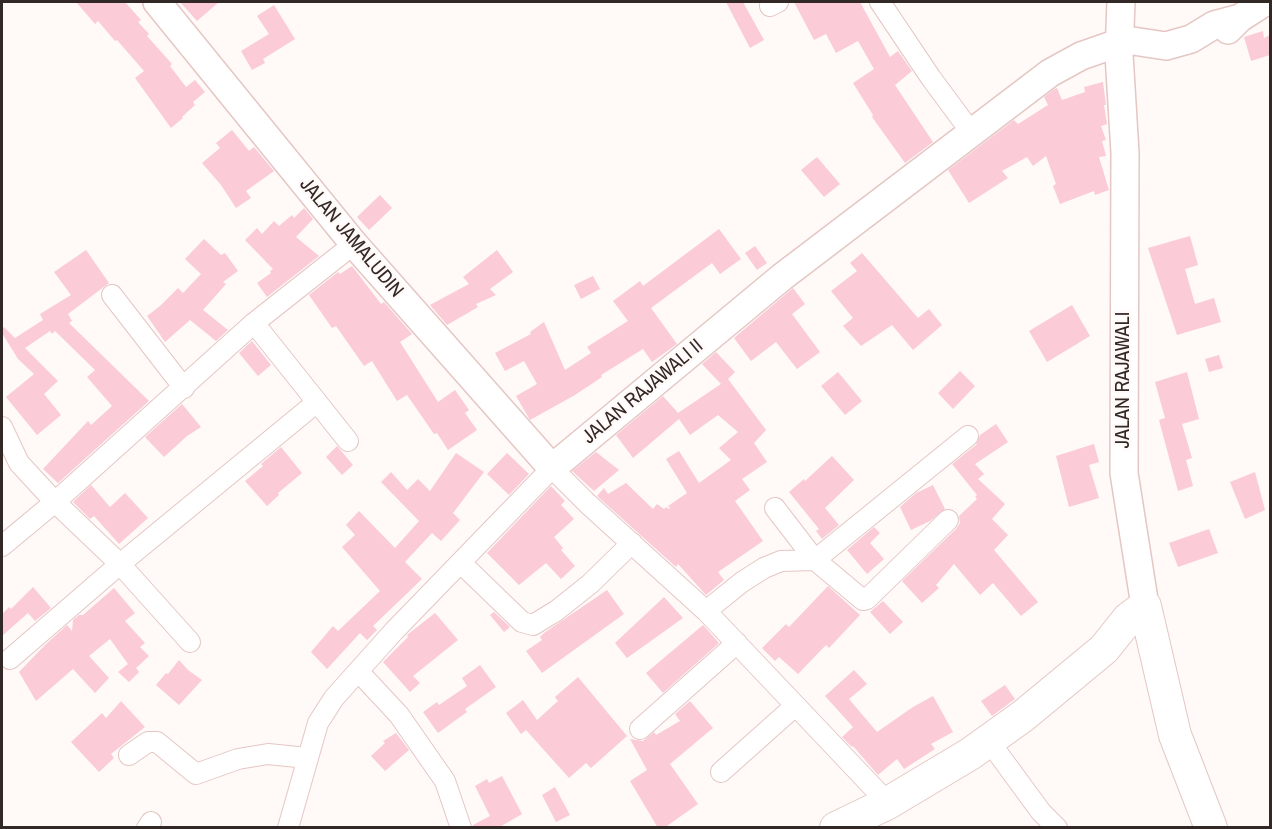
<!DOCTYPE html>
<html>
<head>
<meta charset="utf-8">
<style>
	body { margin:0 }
	#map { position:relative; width:1272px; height:829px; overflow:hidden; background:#fff9f8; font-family:"Archivo Narrow",sans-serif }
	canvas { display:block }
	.frame { position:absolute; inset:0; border:3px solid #322826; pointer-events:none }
</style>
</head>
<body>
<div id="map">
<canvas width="1272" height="829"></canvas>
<div class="frame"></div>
</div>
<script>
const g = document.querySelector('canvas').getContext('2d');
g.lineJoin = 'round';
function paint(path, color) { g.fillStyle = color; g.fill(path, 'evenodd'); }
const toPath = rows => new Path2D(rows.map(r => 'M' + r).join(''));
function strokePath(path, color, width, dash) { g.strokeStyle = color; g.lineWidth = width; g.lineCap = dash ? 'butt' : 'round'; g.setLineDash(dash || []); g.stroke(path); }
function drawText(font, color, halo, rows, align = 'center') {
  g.font = font + ' "Archivo Narrow",sans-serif'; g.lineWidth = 5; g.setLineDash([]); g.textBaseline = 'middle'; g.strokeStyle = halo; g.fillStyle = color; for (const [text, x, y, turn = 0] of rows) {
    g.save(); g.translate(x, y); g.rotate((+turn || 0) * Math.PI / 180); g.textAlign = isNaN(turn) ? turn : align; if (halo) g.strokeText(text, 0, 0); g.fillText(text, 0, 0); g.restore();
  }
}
const building = toPath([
	[76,2,125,2,141,20,138,22,149,34,147,36,172,64,170,66,186,87,195,80,205,92,193,102,195,105,182,117,183,118,171,128,135,78,144,71,117,40,115,41,98,21,95,24],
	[180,2,219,2,197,21],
	[726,2,743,2,764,40,750,48],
	[794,2,860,2,890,57,898,51,912,71,895,85,933,142,905,163,872,117,873,115,853,83,874,69,858,41,836,53,826,34,814,40],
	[274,5,295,39,263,59,265,63,252,70,241,51,269,34,257,16],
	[1263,31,1264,38,1270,35,1270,55,1251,61,1244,37],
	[1103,82,1106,105,1104,105,1107,124,1101,126,1106,140,1102,141,1106,156,1099,157,1109,190,1095,195,1094,191,1060,204,1053,186,1056,184,1046,156,1033,166,1027,157,1002,171,1008,178,969,203,948,170,1014,120,1018,124,1048,105,1044,97,1053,90,1057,88,1062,100,1085,92,1084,87],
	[232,130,249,151,254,147,274,171,246,191,251,198,236,208,221,185,202,163,220,148,216,143],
	[817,157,840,184,824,197,801,170],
	[380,195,392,208,369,230,357,217],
	[304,208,313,219,296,237,319,256,267,297,257,283,271,273,270,271,273,269,245,240,257,228,262,234,274,221,279,226,292,215,294,218],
	[719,229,741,259,720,274,712,263,651,308,677,344,652,362,643,349,601,375,602,377,575,395,530,420,516,396,537,384,524,361,505,371,495,353,531,334,530,332,544,322,565,370,591,353,587,347,628,321,613,301,640,281,643,286],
	[1190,236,1198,265,1185,269,1195,304,1214,298,1221,322,1177,335,1148,248],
	[204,239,221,255,225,253,238,271,223,282,226,284,203,310,228,330,216,341,190,320,165,342,147,316,160,306,178,288,183,293,201,274,185,259],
	[755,246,767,263,757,270,745,253],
	[86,250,109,283,68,314,72,321,69,323,149,401,58,483,43,469,88,421,91,425,112,406,87,377,95,370,55,331,52,334,50,331,25,348,58,381,44,394,61,415,37,435,6,397,34,374,18,359,2,333,2,329,4,327,15,338,43,320,40,314,71,295,54,272],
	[497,250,513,272,490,289,496,295,476,304,478,307,447,325,430,305,469,284,463,277],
	[862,253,918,318,929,309,942,325,913,350,892,325,861,346,843,326,853,318,831,291,857,271,850,263],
	[352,266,381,304,384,302,412,334,400,342,438,402,455,390,469,410,465,413,477,430,448,450,437,433,434,434,407,395,397,401,372,361,364,366,336,326,332,328,309,295,338,272,340,274],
	[593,276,600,289,581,299,574,285],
	[793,288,805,304,792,314,820,352,797,369,776,342,751,361,734,338],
	[1072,305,1090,336,1047,362,1029,331],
	[252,341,271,365,258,376,239,353],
	[716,352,735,372,725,382,728,379,766,430,754,443,767,462,742,479,750,490,735,501,763,541,718,572,724,580,706,595,678,564,676,567,597,496,604,488,608,494,626,483,653,509,657,504,664,509,666,507,669,509,670,508,668,506,687,493,666,459,679,451,699,483,731,460,719,448,738,432,718,415,690,435,679,419,633,458,616,435,663,396,678,413,721,384,702,364],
	[1219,355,1223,368,1209,372,1205,359],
	[960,371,975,386,953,409,938,393],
	[838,372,862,401,845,415,821,386],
	[1187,372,1199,419,1182,424,1192,458,1186,460,1193,486,1178,491,1159,420,1165,418,1155,382],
	[182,404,201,427,187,436,164,457,145,437],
	[996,424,1008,442,975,464,984,474,978,479,1005,504,992,519,1008,535,994,550,1038,602,1021,616,993,583,980,595,954,564,936,585,939,588,922,603,902,581,956,529,960,523,959,516,977,499,975,497,977,495,952,464,976,445,980,435],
	[1094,444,1099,462,1089,465,1099,498,1069,507,1056,456],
	[337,446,353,465,342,475,326,457],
	[281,447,302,473,278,493,279,495,267,506,245,481,263,466,261,464],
	[596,452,619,470,594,491,572,471],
	[456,453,484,472,453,513,460,520,441,541,432,533,405,562,422,579,373,626,377,630,367,640,360,633,327,669,311,652,333,626,338,631,380,591,342,547,355,535,346,525,359,511,395,548,419,521,381,482,391,472,407,490,418,479,430,491],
	[507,453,529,474,509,495,487,474],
	[832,456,854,480,825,508,839,525,822,539,816,531,819,529,789,492,804,479,805,481],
	[1255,472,1265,510,1245,519,1230,482],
	[91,485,110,507,125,493,148,518,119,544,94,516,90,519,73,502],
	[933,485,945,509,930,521,911,530,900,507,916,493],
	[551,486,565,501,561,505,574,519,554,537,563,548,561,550,575,566,561,579,546,563,519,585,487,553],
	[874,527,880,533,870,543,884,559,867,574,847,550],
	[1209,529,1218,553,1178,567,1169,543],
	[828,586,860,615,829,648,826,645,798,674,779,657,775,661,762,648,786,624,789,627],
	[33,587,51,608,35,621,28,613,2,636,2,614,9,607,11,609],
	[114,588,135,613,125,621,145,643,140,647,149,656,136,668,139,672,129,682,118,672,128,664,110,639,89,656,109,678,95,693,73,669,36,701,19,672,45,645,67,625,72,631,73,620,79,615,83,615],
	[607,590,624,614,542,673,526,651,542,640,540,637,544,633],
	[664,597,683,618,627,658,615,643],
	[883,601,903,622,890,634,870,612],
	[494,612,510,627,504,632,490,615],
	[435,613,458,640,413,676,420,683,410,692,383,662,408,637,407,635],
	[703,625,719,643,663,693,646,673],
	[179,660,188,670,202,680,179,705,156,685,166,673,168,674],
	[480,665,496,687,465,709,467,712,438,733,423,712,437,702,439,705,467,686,462,678],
	[854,670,867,684,849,699,877,732,913,707,933,696,953,732,931,744,935,749,904,769,897,759,878,775,853,746,852,747,842,737,853,727,825,696],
	[578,677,627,736,591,768,586,763,569,778,526,730,521,734,506,713,523,700,537,720,558,701,555,697],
	[1005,685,1015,699,992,716,981,701],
	[121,701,145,727,111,754,114,758,99,772,71,742,102,713,106,718],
	[690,701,713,728,670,764,698,804,664,828,658,828,630,781,647,770,630,739,643,741,654,732,656,735,680,721,675,714],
	[396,733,409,750,385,771,371,756,385,743,383,741],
	[502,776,522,814,498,828,473,828,473,825,490,816,475,786,487,779,489,783],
	[555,787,570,815,556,822,542,795]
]);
const street = toPath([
	[880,2,931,78,971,132],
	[770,6,778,2],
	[112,295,184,388],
	[254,323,348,441],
	[2,427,19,463,55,502,120,564,190,642],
	[775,508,815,560,863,600,867,599,948,520],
	[2,546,55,502,254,323,354,244],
	[461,563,522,622,533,625,556,611,590,584,632,543],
	[706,611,742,582,764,568,781,561,815,560,968,436],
	[10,659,120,564,317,402],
	[358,671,399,715,445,781,461,828],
	[640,729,737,643],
	[989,741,1041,812,1057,828],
	[129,755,148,742,157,742,196,774,238,759,268,754,307,758],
	[721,772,795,706],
	[147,828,151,822],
	[288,828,318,723,334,698,394,631,552,468,587,503,706,611,888,803]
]);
const secondary = toPath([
	[157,2,354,244,552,468,782,277,1050,73,1081,56,1121,42,1133,41,1166,46,1191,39,1214,25,1240,18],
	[1121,2,1119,54,1125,153,1124,473,1145,606],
	[1228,30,1240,18,1265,2]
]);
const primary = toPath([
	[836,828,888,803,970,754,1023,716,1104,649,1128,619,1145,606,1175,735,1211,828]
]);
const streetNames = [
	["JALAN JAMALUDIN",351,238,50],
	["JALAN RAJAWALI",1124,380,-90],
	["JALAN RAJAWALI II",643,392,-40]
];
paint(building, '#fbcbd7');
strokePath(street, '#e4c7c3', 22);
strokePath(secondary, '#e4c7c3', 30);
strokePath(primary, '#e4c7c3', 34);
strokePath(street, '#fff', 20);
strokePath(secondary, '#fff', 27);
strokePath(primary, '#fff', 32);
drawText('20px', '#322826', '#fff9f8', streetNames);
</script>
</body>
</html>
